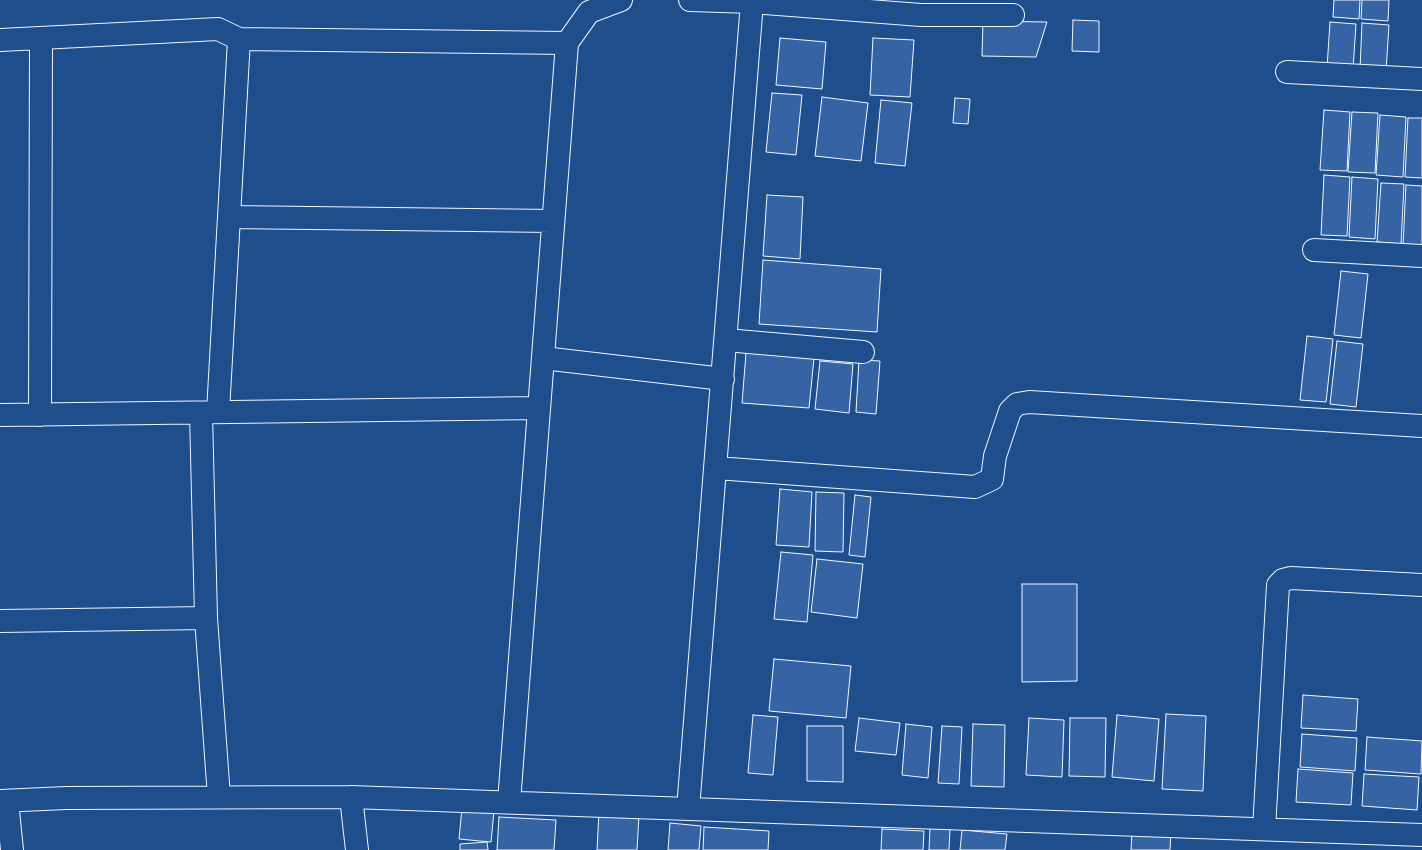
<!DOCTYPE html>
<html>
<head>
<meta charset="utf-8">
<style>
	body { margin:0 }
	canvas { display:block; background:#1f4e8c }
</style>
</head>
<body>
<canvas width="1422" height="850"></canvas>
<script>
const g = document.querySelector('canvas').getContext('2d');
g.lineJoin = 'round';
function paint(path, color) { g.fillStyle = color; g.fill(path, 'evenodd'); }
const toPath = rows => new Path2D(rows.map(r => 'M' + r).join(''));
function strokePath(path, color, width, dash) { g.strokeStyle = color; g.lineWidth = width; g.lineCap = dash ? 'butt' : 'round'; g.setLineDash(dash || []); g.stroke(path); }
const building = toPath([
	[1334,0,1360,0,1359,19,1333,17,1334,0],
	[1362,0,1389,0,1388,21,1361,19,1362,0],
	[1073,20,1099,21,1099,52,1072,51,1073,20],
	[983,21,1047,22,1036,57,982,56,983,21],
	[1330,22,1356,24,1353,70,1327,68,1330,22],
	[1362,23,1389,25,1386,71,1360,69,1362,23],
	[780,38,826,42,822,89,776,85,780,38],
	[873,38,914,40,910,97,870,95,873,38],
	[772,93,802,95,796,155,766,152,772,93],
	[822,97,868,103,861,161,815,156,822,97],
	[955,98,970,99,968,124,953,123,955,98],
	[881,100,912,103,905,166,875,163,881,100],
	[1324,110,1350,112,1347,171,1320,170,1324,110],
	[1352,112,1378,113,1375,173,1348,172,1352,112],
	[1380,115,1406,117,1403,177,1376,175,1380,115],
	[1408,118,1422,118,1422,178,1405,177,1408,118],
	[1324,175,1350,177,1347,236,1321,235,1324,175],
	[1352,177,1378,179,1375,239,1349,237,1352,177],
	[1381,183,1404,184,1401,244,1377,242,1381,183],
	[1406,185,1422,186,1422,246,1403,245,1406,185],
	[767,195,803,197,800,259,763,256,767,195],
	[763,260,881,269,877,332,759,324,763,260],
	[1341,271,1368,274,1361,338,1334,335,1341,271],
	[1307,336,1333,339,1326,402,1300,400,1307,336],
	[1337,341,1363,344,1356,407,1330,404,1337,341],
	[746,353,814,358,809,408,742,403,746,353],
	[859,360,880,361,876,414,856,412,859,360],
	[820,361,853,364,849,413,815,409,820,361],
	[780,489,812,492,809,547,776,545,780,489],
	[816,492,844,493,843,552,815,551,816,492],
	[855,495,871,497,865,557,849,555,855,495],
	[781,552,813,555,807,622,774,619,781,552],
	[817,559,863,564,857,618,811,612,817,559],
	[1022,584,1077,584,1077,681,1022,682,1022,584],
	[774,659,851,666,846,718,769,711,774,659],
	[1303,695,1358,699,1356,731,1301,728,1303,695],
	[1166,714,1206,716,1203,791,1162,789,1166,714],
	[753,715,778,717,773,775,748,773,753,715],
	[1117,715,1159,719,1154,781,1112,777,1117,715],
	[859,718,900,723,896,755,855,751,859,718],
	[1029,718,1064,720,1062,777,1026,775,1029,718],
	[1070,718,1106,718,1105,777,1069,776,1070,718],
	[906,724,932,727,928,778,902,775,906,724],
	[973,724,1005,725,1004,787,971,786,973,724],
	[807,726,843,726,843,782,807,781,807,726],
	[942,726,962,727,959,784,938,783,942,726],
	[1302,734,1357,738,1355,771,1300,767,1302,734],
	[1367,737,1422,741,1421,774,1365,770,1367,737],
	[1298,769,1353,773,1351,805,1296,802,1298,769],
	[1364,774,1419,777,1417,810,1362,806,1364,774],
	[462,808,494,811,491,842,459,839,462,808],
	[599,812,639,815,637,850,597,850,599,812],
	[499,817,556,820,554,850,497,850,499,817],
	[670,823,701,826,699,850,668,850,670,823],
	[704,827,769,831,768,850,703,850,704,827],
	[930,828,950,829,949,850,929,850,930,828],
	[882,829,924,831,923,850,881,850,882,829],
	[962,830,1007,834,1005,850,960,850,962,830],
	[1132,830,1171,832,1170,850,1131,850,1132,830],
	[487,842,488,850,460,850,460,844,487,842]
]);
const minor = toPath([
	[690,0,752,2,921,15,1013,15],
	[0,40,218,29,239,39],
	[1287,72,1422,79],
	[229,217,553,221],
	[1314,250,1422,256],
	[726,340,863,352],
	[543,358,723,379],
	[218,412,239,39,567,43],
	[201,413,206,618,219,797],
	[0,415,539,408],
	[40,415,41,39],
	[716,468,975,487,992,479,995,456,1010,411,1017,404,1029,402,1422,426],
	[0,621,206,618],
	[351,797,1422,835],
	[0,801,66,798,351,797,357,850],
	[7,801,12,850],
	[509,802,567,43,589,12,621,0],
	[688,809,752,2],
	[1264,829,1278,585,1283,580,1291,578,1422,585]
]);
paint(building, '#3563a3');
strokePath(building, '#f2f6ff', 1);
strokePath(minor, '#f2f6ff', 24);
strokePath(minor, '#1f4e8c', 22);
</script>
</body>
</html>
